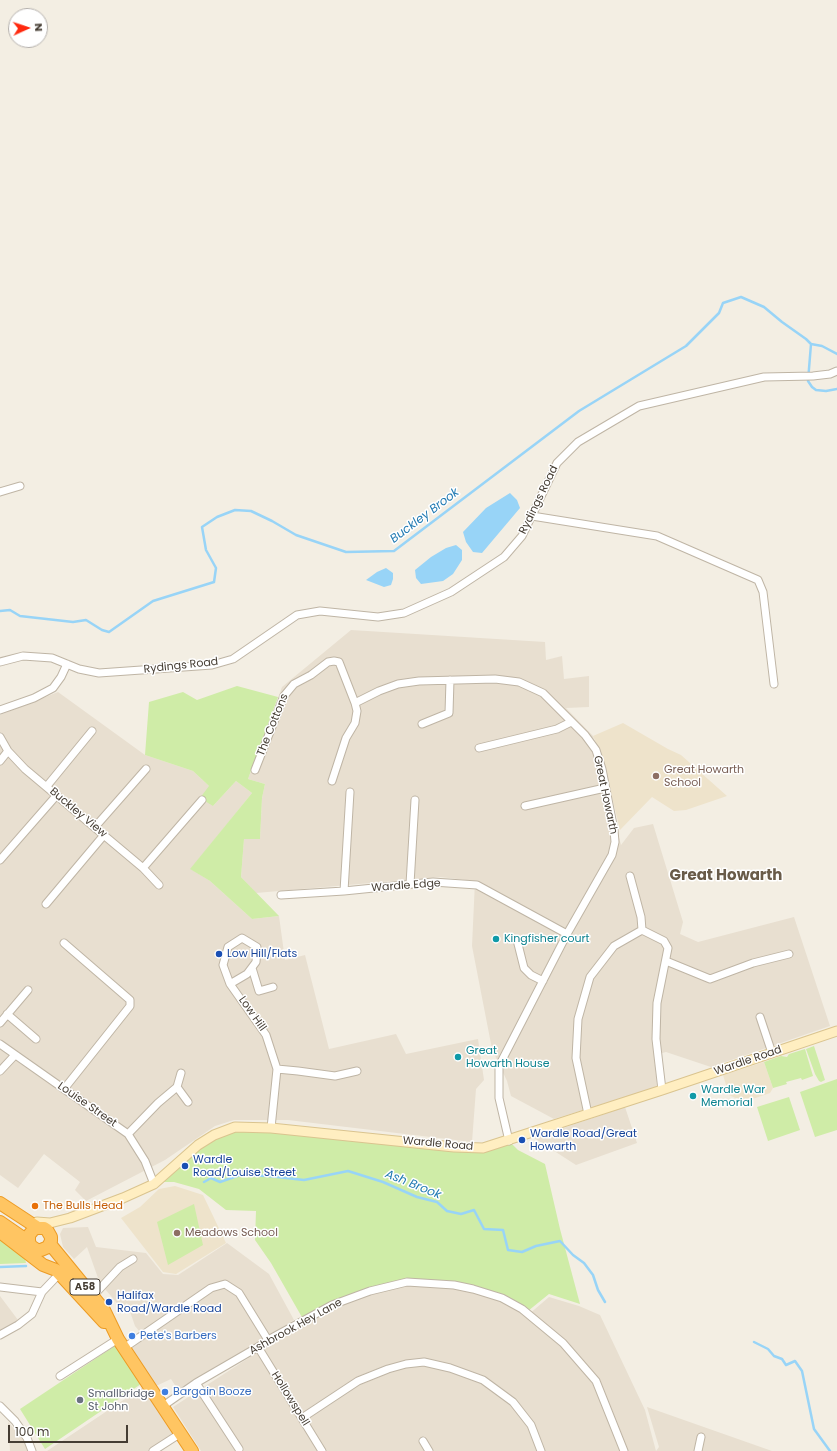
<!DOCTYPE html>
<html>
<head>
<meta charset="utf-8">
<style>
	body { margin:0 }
	#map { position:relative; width:837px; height:1451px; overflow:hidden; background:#f3eee3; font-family:Poppins,sans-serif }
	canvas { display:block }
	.north { position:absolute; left:8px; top:8px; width:40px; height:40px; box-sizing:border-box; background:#fff; border:1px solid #b5b1ad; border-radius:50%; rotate:87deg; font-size:11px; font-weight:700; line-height:16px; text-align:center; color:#453d33 }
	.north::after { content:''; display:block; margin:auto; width:14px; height:18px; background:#ff290e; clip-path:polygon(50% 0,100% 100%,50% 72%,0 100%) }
	.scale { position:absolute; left:8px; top:1425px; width:120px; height:18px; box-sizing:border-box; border:2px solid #453d33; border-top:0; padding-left:5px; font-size:12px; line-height:14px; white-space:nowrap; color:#453d33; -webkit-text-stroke:3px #fff; paint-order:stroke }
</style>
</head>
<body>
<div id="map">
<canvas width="837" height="1451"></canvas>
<div class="north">N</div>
<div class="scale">100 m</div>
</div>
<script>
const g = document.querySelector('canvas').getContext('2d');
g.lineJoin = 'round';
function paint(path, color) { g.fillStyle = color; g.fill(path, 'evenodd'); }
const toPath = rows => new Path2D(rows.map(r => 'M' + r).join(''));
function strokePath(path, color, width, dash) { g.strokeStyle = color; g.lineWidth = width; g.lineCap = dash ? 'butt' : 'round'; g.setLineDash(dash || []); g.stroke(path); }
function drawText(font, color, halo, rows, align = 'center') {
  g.font = font + ' Poppins,sans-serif'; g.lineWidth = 3; g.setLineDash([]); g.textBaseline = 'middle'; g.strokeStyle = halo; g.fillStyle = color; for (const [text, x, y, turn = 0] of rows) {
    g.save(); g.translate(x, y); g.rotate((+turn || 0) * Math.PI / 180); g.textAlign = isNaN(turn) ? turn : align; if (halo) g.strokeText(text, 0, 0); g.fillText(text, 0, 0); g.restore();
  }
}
const residential = toPath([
	[351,630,545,642,546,660,562,656,564,679,589,676,589,707,566,708,593,736,621,845,634,828,653,824,683,922,680,934,698,942,794,917,830,1026,711,1067,666,1052,654,1055,657,1087,554,1119,511,1096,507,1081,492,1049,472,946,475,881,440,877,256,893,241,877,244,838,260,839,262,798,265,784,248,779,282,687],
	[58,692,145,755,193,771,209,786,213,806,236,781,252,793,191,869,210,881,252,919,279,916,285,960,305,955,329,1049,396,1034,406,1054,478,1039,484,1080,476,1089,472,1142,288,1120,234,1120,215,1126,165,1160,86,1201,75,1190,80,1182,44,1154,18,1188,0,1175,0,715],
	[625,1107,637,1143,576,1165,534,1138],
	[88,1227,96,1247,146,1253,163,1274,178,1275,227,1243,269,1274,294,1320,180,1393,171,1379,156,1386,132,1348,149,1335,145,1330,140,1332,135,1326,127,1303,121,1308,105,1289,98,1278,87,1247,74,1259,63,1247,60,1234,63,1228],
	[407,1285,454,1286,500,1300,528,1315,549,1297,579,1306,600,1315,645,1410,656,1451,201,1451,173,1407,281,1337,333,1308,353,1298],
	[0,1296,18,1320,0,1334],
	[143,1387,179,1439,161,1451,47,1451],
	[647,1407,772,1451,656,1451,659,1447],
	[8,1422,23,1439,30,1451,10,1451]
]);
const education = toPath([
	[623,723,668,749,681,755,727,796,686,810,674,811,652,797,620,830,602,756,593,736],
	[764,1062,773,1088,770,1093,744,1102,729,1095,723,1075],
	[175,1186,203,1195,226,1243,176,1274,163,1272,121,1218,140,1207,159,1189]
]);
const green = toPath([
	[237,686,278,697,248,779,265,784,262,798,260,839,244,839,241,877,279,916,252,919,210,881,190,869,252,793,236,781,213,806,200,798,209,786,193,771,145,755,149,702,183,692,197,700],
	[814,1046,825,1080,821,1082,819,1081,815,1074,806,1049],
	[805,1049,813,1076,802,1080,801,1078,786,1082,787,1084,773,1088,764,1062,781,1056,787,1057,789,1054],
	[837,1079,837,1130,815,1137,800,1092],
	[789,1097,800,1130,768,1141,757,1107],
	[236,1130,271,1130,454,1151,511,1143,518,1150,545,1164,560,1229,580,1304,549,1294,528,1311,475,1287,406,1281,303,1319,271,1263,255,1240,256,1211,226,1210,199,1189,174,1182,159,1182,200,1147,217,1138],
	[194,1204,203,1245,168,1265,157,1222],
	[0,1237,24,1254,26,1263,0,1264],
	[116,1345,141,1384,45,1449,20,1409]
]);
const water = toPath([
	[510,493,517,500,520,508,482,553,473,552,466,542,463,532,486,508],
	[456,545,462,550,462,560,453,574,443,581,421,584,416,578,415,570,431,557,446,548],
	[386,568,393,573,393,579,391,585,384,587,366,580,377,572]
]);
const stream = toPath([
	[811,344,822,346,837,354],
	[0,611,10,610,20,616,73,622,86,620,102,630,109,632,153,601,214,582,216,568,206,550,202,527,217,517,235,510,251,511,272,521,296,535,346,552,394,551,579,411,686,346,719,313,723,303,741,297,764,307,782,322,806,339,811,344,808,381,812,387,816,390,826,391,837,389],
	[204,1182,211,1178,220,1182,240,1175,268,1176,304,1180,348,1171,383,1182,417,1197,437,1202,447,1211,461,1214,474,1210,484,1229,503,1230,508,1250,522,1252,536,1246,560,1241,573,1255,584,1263,593,1275,598,1290,605,1302],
	[0,1267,26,1266],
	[754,1342,768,1349,774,1356,782,1359,786,1365,795,1361,802,1371,814,1429,830,1451]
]);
const street = toPath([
	[0,492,20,486],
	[532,516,657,536,758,580,763,592,774,684],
	[0,662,23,656,52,658,79,669,99,673,212,665,233,659,297,615,320,611,378,617,404,613,451,592,504,557,522,536,557,463,578,442,639,406,764,377,813,376,830,374,837,371],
	[0,710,34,698,53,688,61,677,67,664],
	[422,724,449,713,450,680],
	[0,737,8,751,25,769,143,868,159,885],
	[479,748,557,729,571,722],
	[0,761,8,751],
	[255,770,284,696,294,684,311,675,328,662,334,661,339,662,355,703],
	[332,781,346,738,355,723,357,711,355,703,379,691,398,684,419,681,495,679,519,682,543,693,585,735,596,750,602,769,614,830,615,842,612,855,567,934,499,1066,499,1098,509,1141],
	[47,786,92,731],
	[525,806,605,788],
	[95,827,146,769],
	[0,860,56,796],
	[143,868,202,800],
	[630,876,641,917,642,930],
	[410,884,415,800],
	[344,891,350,792],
	[281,895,344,891,433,882,477,885,567,934],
	[46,904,104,835],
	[642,930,664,941,668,948,657,1003,656,1039,662,1090],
	[517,940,524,968,531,975,543,981],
	[666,961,710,979,753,963,789,954],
	[252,968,259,991,273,987],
	[230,984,247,974,256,962,257,947,242,938,228,947,223,965,230,984,266,1035,277,1069,271,1128],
	[7,1014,36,1039],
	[760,1017,772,1053],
	[0,1023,28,990],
	[0,1044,128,1134,145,1161,154,1184],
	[277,1069,298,1071,335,1076,357,1071],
	[0,1071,15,1055],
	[181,1073,177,1087,188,1102],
	[64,1089,130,1006,130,1000,64,943],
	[588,1114,576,1058,578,1019,590,977,614,946,642,930],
	[128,1134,158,1103,177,1087],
	[0,1287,42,1292,61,1272],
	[93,1296,120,1267,133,1259],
	[0,1335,18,1325,32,1314,42,1292],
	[258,1347,322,1451],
	[124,1348,211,1288,225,1284,239,1293,268,1340],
	[60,1376,118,1339],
	[196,1383,239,1449],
	[0,1406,15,1421,27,1438,32,1451],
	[163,1406,196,1383,258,1347,268,1340,332,1305,370,1291,407,1282,454,1285,473,1289,502,1298,522,1309,563,1343,596,1381,624,1451],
	[302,1418,358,1381,388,1369,406,1364,424,1362,450,1368,483,1380,513,1402,531,1425,541,1451],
	[423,1441,429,1451],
	[153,1451,181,1433],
	[698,1451,701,1437]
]);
const secondary = toPath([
	[37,1222,50,1223,70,1218,123,1198,154,1184,198,1145,214,1135,235,1127,271,1128,454,1147,483,1148,662,1090,837,1031]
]);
const highway = toPath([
	[0,1203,38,1228],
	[0,1222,29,1242,31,1246,37,1250,41,1250,48,1247,51,1241,51,1237,47,1230,44,1228,38,1228,34,1229,29,1235,29,1242],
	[0,1232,43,1265,56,1270,104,1322],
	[50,1244,104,1310,118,1339,192,1451]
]);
const markers = [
	[656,776,4,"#8d6e63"],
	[496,939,4,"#0f9aa8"],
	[219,954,4,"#1a4fb4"],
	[458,1057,4,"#0f9aa8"],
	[693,1096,4,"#0f9aa8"],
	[522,1140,4,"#1a4fb4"],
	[185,1166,4,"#1a4fb4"],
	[35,1206,4,"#e8710a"],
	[177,1233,4,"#8d6e63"],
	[109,1302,4,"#1a4fb4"],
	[132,1336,4,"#3f7fe0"],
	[165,1392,4,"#3f7fe0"],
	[80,1400,4,"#6b7280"]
];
const shields = [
	[85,1287,30]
];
const shieldNames = [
	["A58",85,1287]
];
const streetNames = [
	["Rydings Road",539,500,-64],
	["Rydings Road",181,666,-6],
	["The Cottons",273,725,-68],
	["Great Howarth",605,795,78],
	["Buckley View",78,813,40],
	["Wardle Edge",406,886,-4],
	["Low Hill",252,1014,55],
	["Wardle Road",748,1061,-19],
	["Louise Street",87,1105,35],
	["Wardle Road",438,1144,5],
	["Ashbrook Hey Lane",296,1327,-29],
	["Hollowspell",290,1399,58]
];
const educationNames = [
	["Great Howarth",664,770],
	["School",664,783],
	["Meadows School",185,1233]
];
const cultureNames = [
	["Kingfisher court",504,939],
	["Great",466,1051],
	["Howarth House",466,1064],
	["Wardle War",701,1090],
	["Memorial",701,1103]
];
const transitNames = [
	["Low Hill/Flats",227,954],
	["Wardle Road/Great",530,1134],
	["Howarth",530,1147],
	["Wardle",193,1160],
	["Road/Louise Street",193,1173],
	["Halifax",117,1296],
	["Road/Wardle Road",117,1309]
];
const foodNames = [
	["The Bulls Head",43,1206]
];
const shopNames = [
	["Pete's Barbers",140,1336],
	["Bargain Booze",173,1392]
];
const worshipNames = [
	["Smallbridge",88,1394],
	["St John",88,1407]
];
const waterNames = [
	["Buckley Brook",425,516,-37],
	["Ash Brook",413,1185,22]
];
const districtNames = [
	["Great Howarth",726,876]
];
paint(residential, '#e8dfd0');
paint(education, '#eee3cb');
paint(green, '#cfeca7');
paint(water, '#98d4f7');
strokePath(stream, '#98d4f7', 2.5);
strokePath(street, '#bfb5a5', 9);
strokePath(secondary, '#dac48f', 11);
strokePath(highway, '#ec9b24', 14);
strokePath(street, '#fff', 7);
strokePath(secondary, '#ffeec1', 9);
strokePath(highway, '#ffc562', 12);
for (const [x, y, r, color] of markers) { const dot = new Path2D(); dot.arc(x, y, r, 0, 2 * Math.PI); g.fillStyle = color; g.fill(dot); strokePath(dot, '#fff', 1.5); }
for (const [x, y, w] of shields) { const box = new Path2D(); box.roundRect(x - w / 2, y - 8, w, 16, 3); g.fillStyle = '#fff'; g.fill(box); strokePath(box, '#453d33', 1); }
drawText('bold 10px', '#453d33', null, shieldNames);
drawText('11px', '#453d33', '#fff', streetNames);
drawText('11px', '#785e54', '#fff', educationNames, 'left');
drawText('11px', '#0d838f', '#fff', cultureNames, 'left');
drawText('11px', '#164399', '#fff', transitNames, 'left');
drawText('11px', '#c56008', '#fff', foodNames, 'left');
drawText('11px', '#366cbe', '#fff', shopNames, 'left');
drawText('11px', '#5b616d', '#fff', worshipNames, 'left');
drawText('italic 12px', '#217ab2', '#fff', waterNames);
drawText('bold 15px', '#695b49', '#fff', districtNames);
</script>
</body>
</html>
